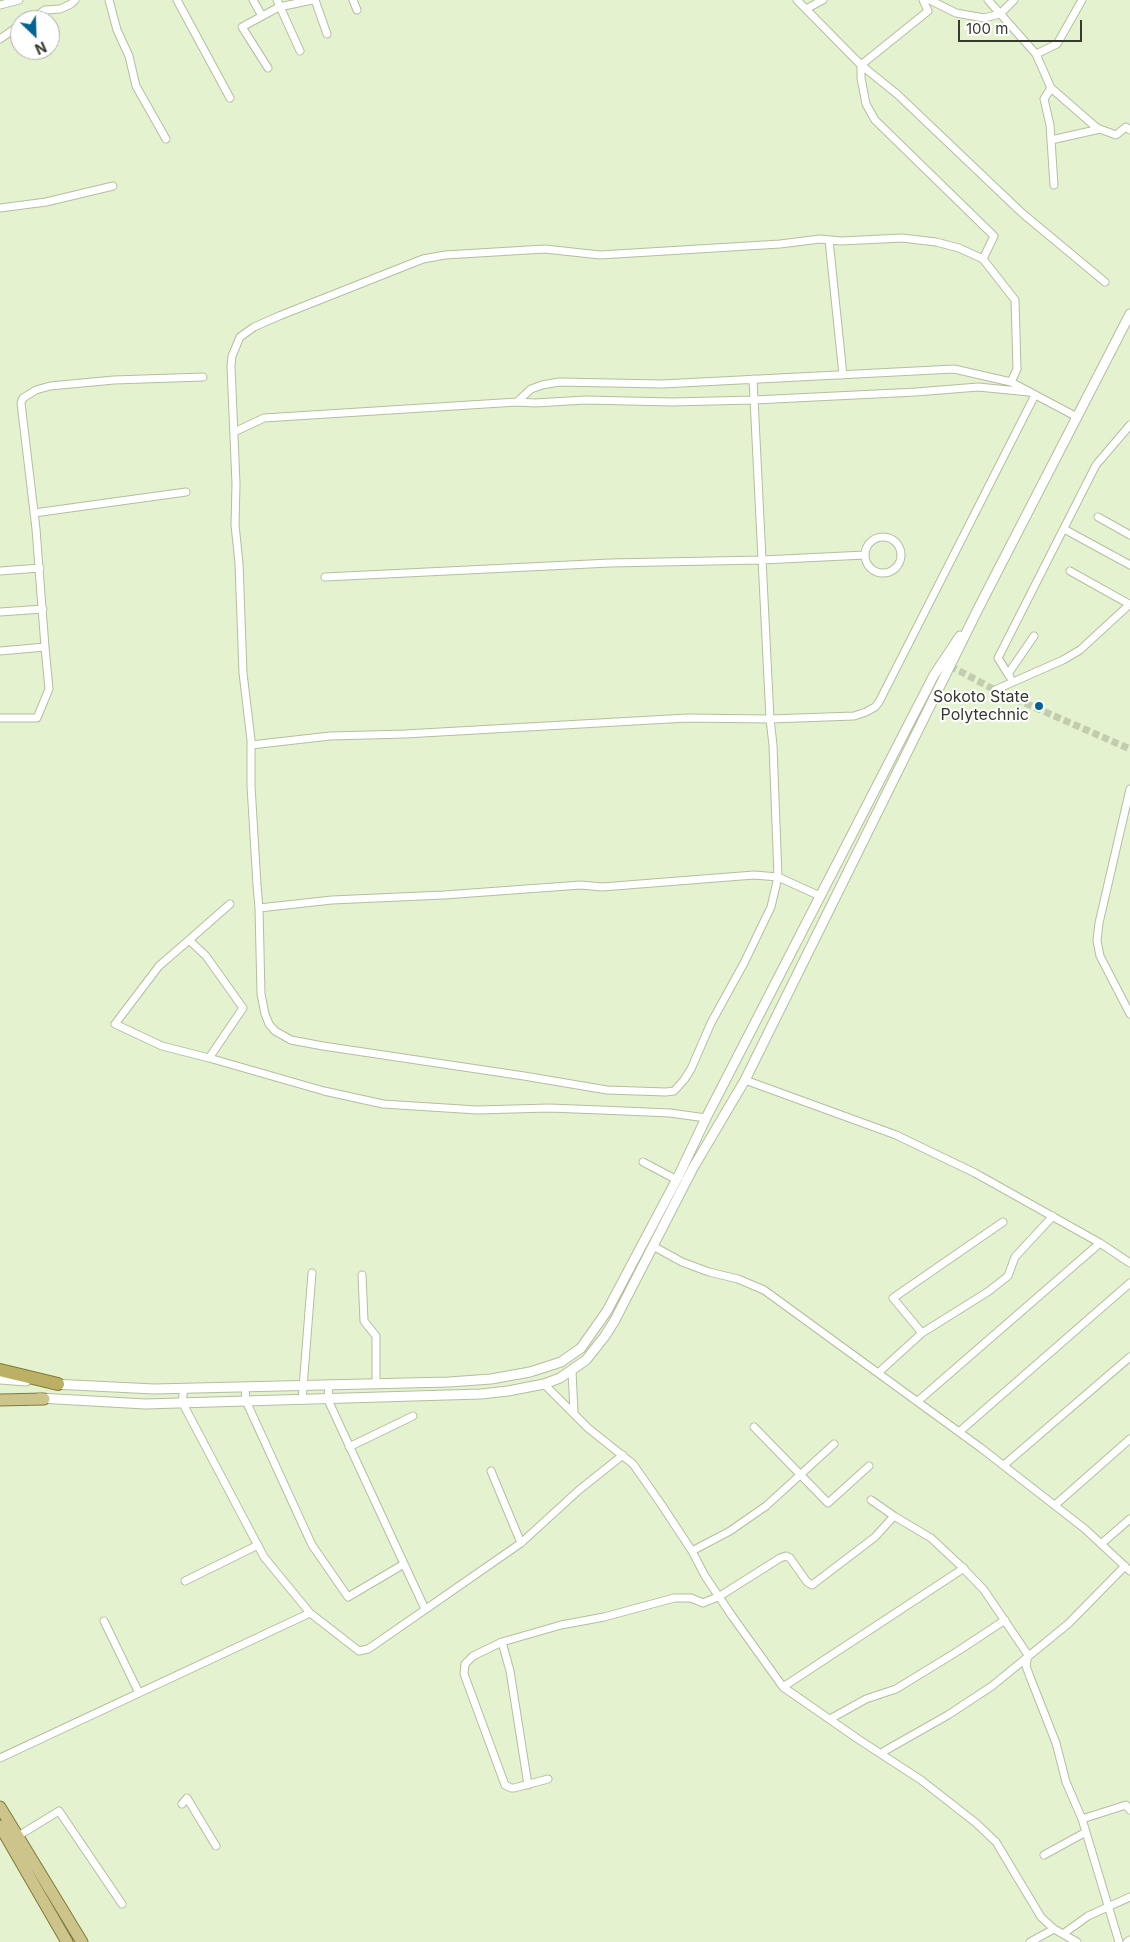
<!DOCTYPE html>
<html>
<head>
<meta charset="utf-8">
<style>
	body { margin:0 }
	#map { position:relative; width:1130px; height:1942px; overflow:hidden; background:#e5f2d0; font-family:Inter,sans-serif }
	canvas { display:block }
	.north { position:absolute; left:10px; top:10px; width:50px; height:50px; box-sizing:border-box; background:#fff; border:1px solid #afb0ab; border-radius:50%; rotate:156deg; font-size:14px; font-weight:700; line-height:20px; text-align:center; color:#363a2d }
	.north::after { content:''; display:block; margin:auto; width:18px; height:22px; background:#026493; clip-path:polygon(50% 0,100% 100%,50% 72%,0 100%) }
	.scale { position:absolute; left:958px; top:20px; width:124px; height:22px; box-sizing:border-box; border:2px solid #363a2d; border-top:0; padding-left:6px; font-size:15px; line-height:18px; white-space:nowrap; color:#363a2d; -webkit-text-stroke:4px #fff; paint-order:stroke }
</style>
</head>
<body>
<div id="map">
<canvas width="1130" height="1942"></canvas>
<div class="north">N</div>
<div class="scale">100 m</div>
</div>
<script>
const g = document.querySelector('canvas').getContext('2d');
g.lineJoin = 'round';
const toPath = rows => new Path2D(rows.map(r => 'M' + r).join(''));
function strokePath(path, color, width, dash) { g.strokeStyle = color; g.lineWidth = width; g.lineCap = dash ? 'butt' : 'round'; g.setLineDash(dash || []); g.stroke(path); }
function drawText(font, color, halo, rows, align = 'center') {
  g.font = font + ' Inter,sans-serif'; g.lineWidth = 4; g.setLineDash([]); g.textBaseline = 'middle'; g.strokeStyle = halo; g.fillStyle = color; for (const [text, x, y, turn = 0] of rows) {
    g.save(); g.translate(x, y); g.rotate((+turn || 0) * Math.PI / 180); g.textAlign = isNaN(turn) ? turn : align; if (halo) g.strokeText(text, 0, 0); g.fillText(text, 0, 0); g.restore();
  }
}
const minorTunnel = toPath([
	[950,666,995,690,1130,749]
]);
const minor = toPath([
	[109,0,117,30,129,56,136,86,166,139],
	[177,0,230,98],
	[253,0,262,16],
	[277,0,300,51],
	[315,0,327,34],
	[353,0,357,10],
	[797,0,861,65,897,94,1022,213,1105,282],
	[923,0,928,11,861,65,861,78,866,104,875,120,994,236,983,259],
	[930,0,956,13,984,18,1000,14,1014,0],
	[988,0,1036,54],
	[1082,0,1057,44,1036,54,1051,88,1097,128,1116,135,1126,127,1130,130],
	[0,5,19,0],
	[806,9,823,0],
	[30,20,45,10,60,9,71,4,75,0],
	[0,39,20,25],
	[268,68,242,27,279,7,312,0],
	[1051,88,1044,99,1050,125,1054,185],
	[1051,140,1100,129],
	[0,208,46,202,113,186],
	[829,240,843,375],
	[753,379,770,719,773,745,778,877,771,907,744,963,711,1023,691,1069,684,1080,674,1091,666,1092,607,1090,524,1076,323,1046,291,1040,275,1031,269,1024,265,1014,261,994,259,908,257,885,251,786,251,740,243,673,239,563,235,525,236,484,231,366,232,356,240,337,254,327,279,316,423,259,445,255,545,249,600,255,780,244,820,239,841,241,902,238,936,242,959,248,983,259,1015,300,1017,369,1011,382],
	[517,402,531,389,542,385,559,382,662,384,954,369,1011,382,1077,417],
	[234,432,264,418,517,402,535,403,585,400,672,402,754,400,916,392,978,387,1029,392],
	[34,513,186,492],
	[1098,517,1130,535],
	[1064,529,1130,565],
	'865 555a18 18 0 1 1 36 0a18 18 0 1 1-36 0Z',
	[0,571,40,568],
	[1070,571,1129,604],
	[325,577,610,563,762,560,865,555],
	[0,612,43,609],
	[0,651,45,647,36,529,21,403,23,398,36,390,50,386,114,380,203,377],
	[1008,674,998,658,1096,465,1130,425],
	[1010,677,1008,674,1034,636],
	[995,690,1063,660,1080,650,1130,604],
	[0,718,37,718,49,689,45,647],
	[251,745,330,736,405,734,687,718,770,719,854,716,866,712,875,707,879,702,1035,395],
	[1130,789,1099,923,1097,941,1100,956,1130,1014],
	[230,904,189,940,206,956,243,1008,209,1058,324,1091,383,1104,477,1110,549,1108,601,1110,670,1113,706,1118],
	[259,908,332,900,444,895,581,885,602,887,754,875,778,877,820,896],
	[189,940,159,966,115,1024,162,1046,209,1058],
	[745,1080,896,1135,975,1173,1100,1243,1130,1263],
	[643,1162,677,1180],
	[653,1246,682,1262,709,1272,738,1279,764,1290,981,1448,1085,1529,1130,1571],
	[362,1275,364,1321,376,1336,376,1383],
	[922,1333,893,1298,1003,1222],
	[572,1371,574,1412],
	[878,1373,922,1333,989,1291,1008,1276,1015,1257,1053,1216],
	[329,1384,328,1400,425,1609],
	[544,1384,588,1428,633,1464,661,1504,692,1551,705,1576,732,1616,783,1687,858,1739,921,1780,976,1823,996,1842,1041,1917,1054,1929,1077,1942],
	[245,1387,246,1401,312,1545,348,1597,404,1564],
	[184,1388,182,1402,264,1557,310,1613,359,1651,368,1649,377,1643,521,1543,579,1490,623,1455],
	[302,1400,312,1273],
	[918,1401,1100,1243],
	[754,1427,828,1503,869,1466],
	[959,1432,1130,1283],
	[349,1447,413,1416],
	[1004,1465,1130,1357],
	[491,1471,521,1543],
	[871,1500,894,1516,931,1538,961,1566,984,1590,1028,1655,1026,1666,1030,1677,1056,1743,1066,1782,1082,1819,1119,1942],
	[1055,1505,1130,1439],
	[1101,1544,1130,1519],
	[692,1551,730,1531,766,1506,834,1444],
	[185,1581,258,1545],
	[104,1621,139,1693],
	[502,1642,510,1671,528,1785],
	[783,1687,964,1568],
	[830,1719,866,1699,896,1689,958,1651,1005,1620],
	[881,1753,948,1715,992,1686,1068,1624,1125,1566],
	[0,1758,310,1613],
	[548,1779,514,1788,511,1788,505,1785,464,1674,465,1664,473,1656,502,1642,561,1625,604,1617,674,1598,691,1598,703,1603,720,1596,780,1558,786,1556,790,1558,807,1582,812,1585,875,1537,894,1516],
	[182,1804,187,1798,216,1846],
	[1082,1819,1126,1805,1130,1810],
	[18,1836,59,1811,122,1904],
	[1044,1855,1086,1832],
	[1063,1934,1088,1916,1130,1897],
	[1030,1942,1054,1929],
	[1127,1942,1130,1940]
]);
const tertiary = toPath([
	[0,1379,26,1381],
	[53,1384,154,1389,449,1382,491,1379,530,1372,561,1362,581,1348,607,1311,678,1177,706,1118,934,675,960,636],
	[39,1398,145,1404,481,1394,508,1391,544,1384,560,1378,586,1360,605,1336,615,1320,693,1168,745,1080,978,609,1130,314]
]);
const primary = toPath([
	[0,1400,44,1399],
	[0,1807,82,1942],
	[0,1826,67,1942]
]);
const trunk = toPath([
	[0,1370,58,1384]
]);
const markers = [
	[1039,706,5,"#026493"]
];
const poiNames = [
	["Sokoto State",1029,697],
	["Polytechnic",1029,715]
];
strokePath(minorTunnel, '#c2cdaf', 7, [7, 3.5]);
strokePath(minor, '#b3bf9f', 9);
strokePath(tertiary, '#b3bf9f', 11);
strokePath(primary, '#817a37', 13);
strokePath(trunk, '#817a37', 14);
strokePath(minor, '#fff', 7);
strokePath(tertiary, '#fff', 9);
strokePath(primary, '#ccc48a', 11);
strokePath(trunk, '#bbb063', 12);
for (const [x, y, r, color] of markers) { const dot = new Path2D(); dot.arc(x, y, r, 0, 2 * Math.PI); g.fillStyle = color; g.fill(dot); strokePath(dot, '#fff', 2); }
drawText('16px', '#363a2d', '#fff', poiNames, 'right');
</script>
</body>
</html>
